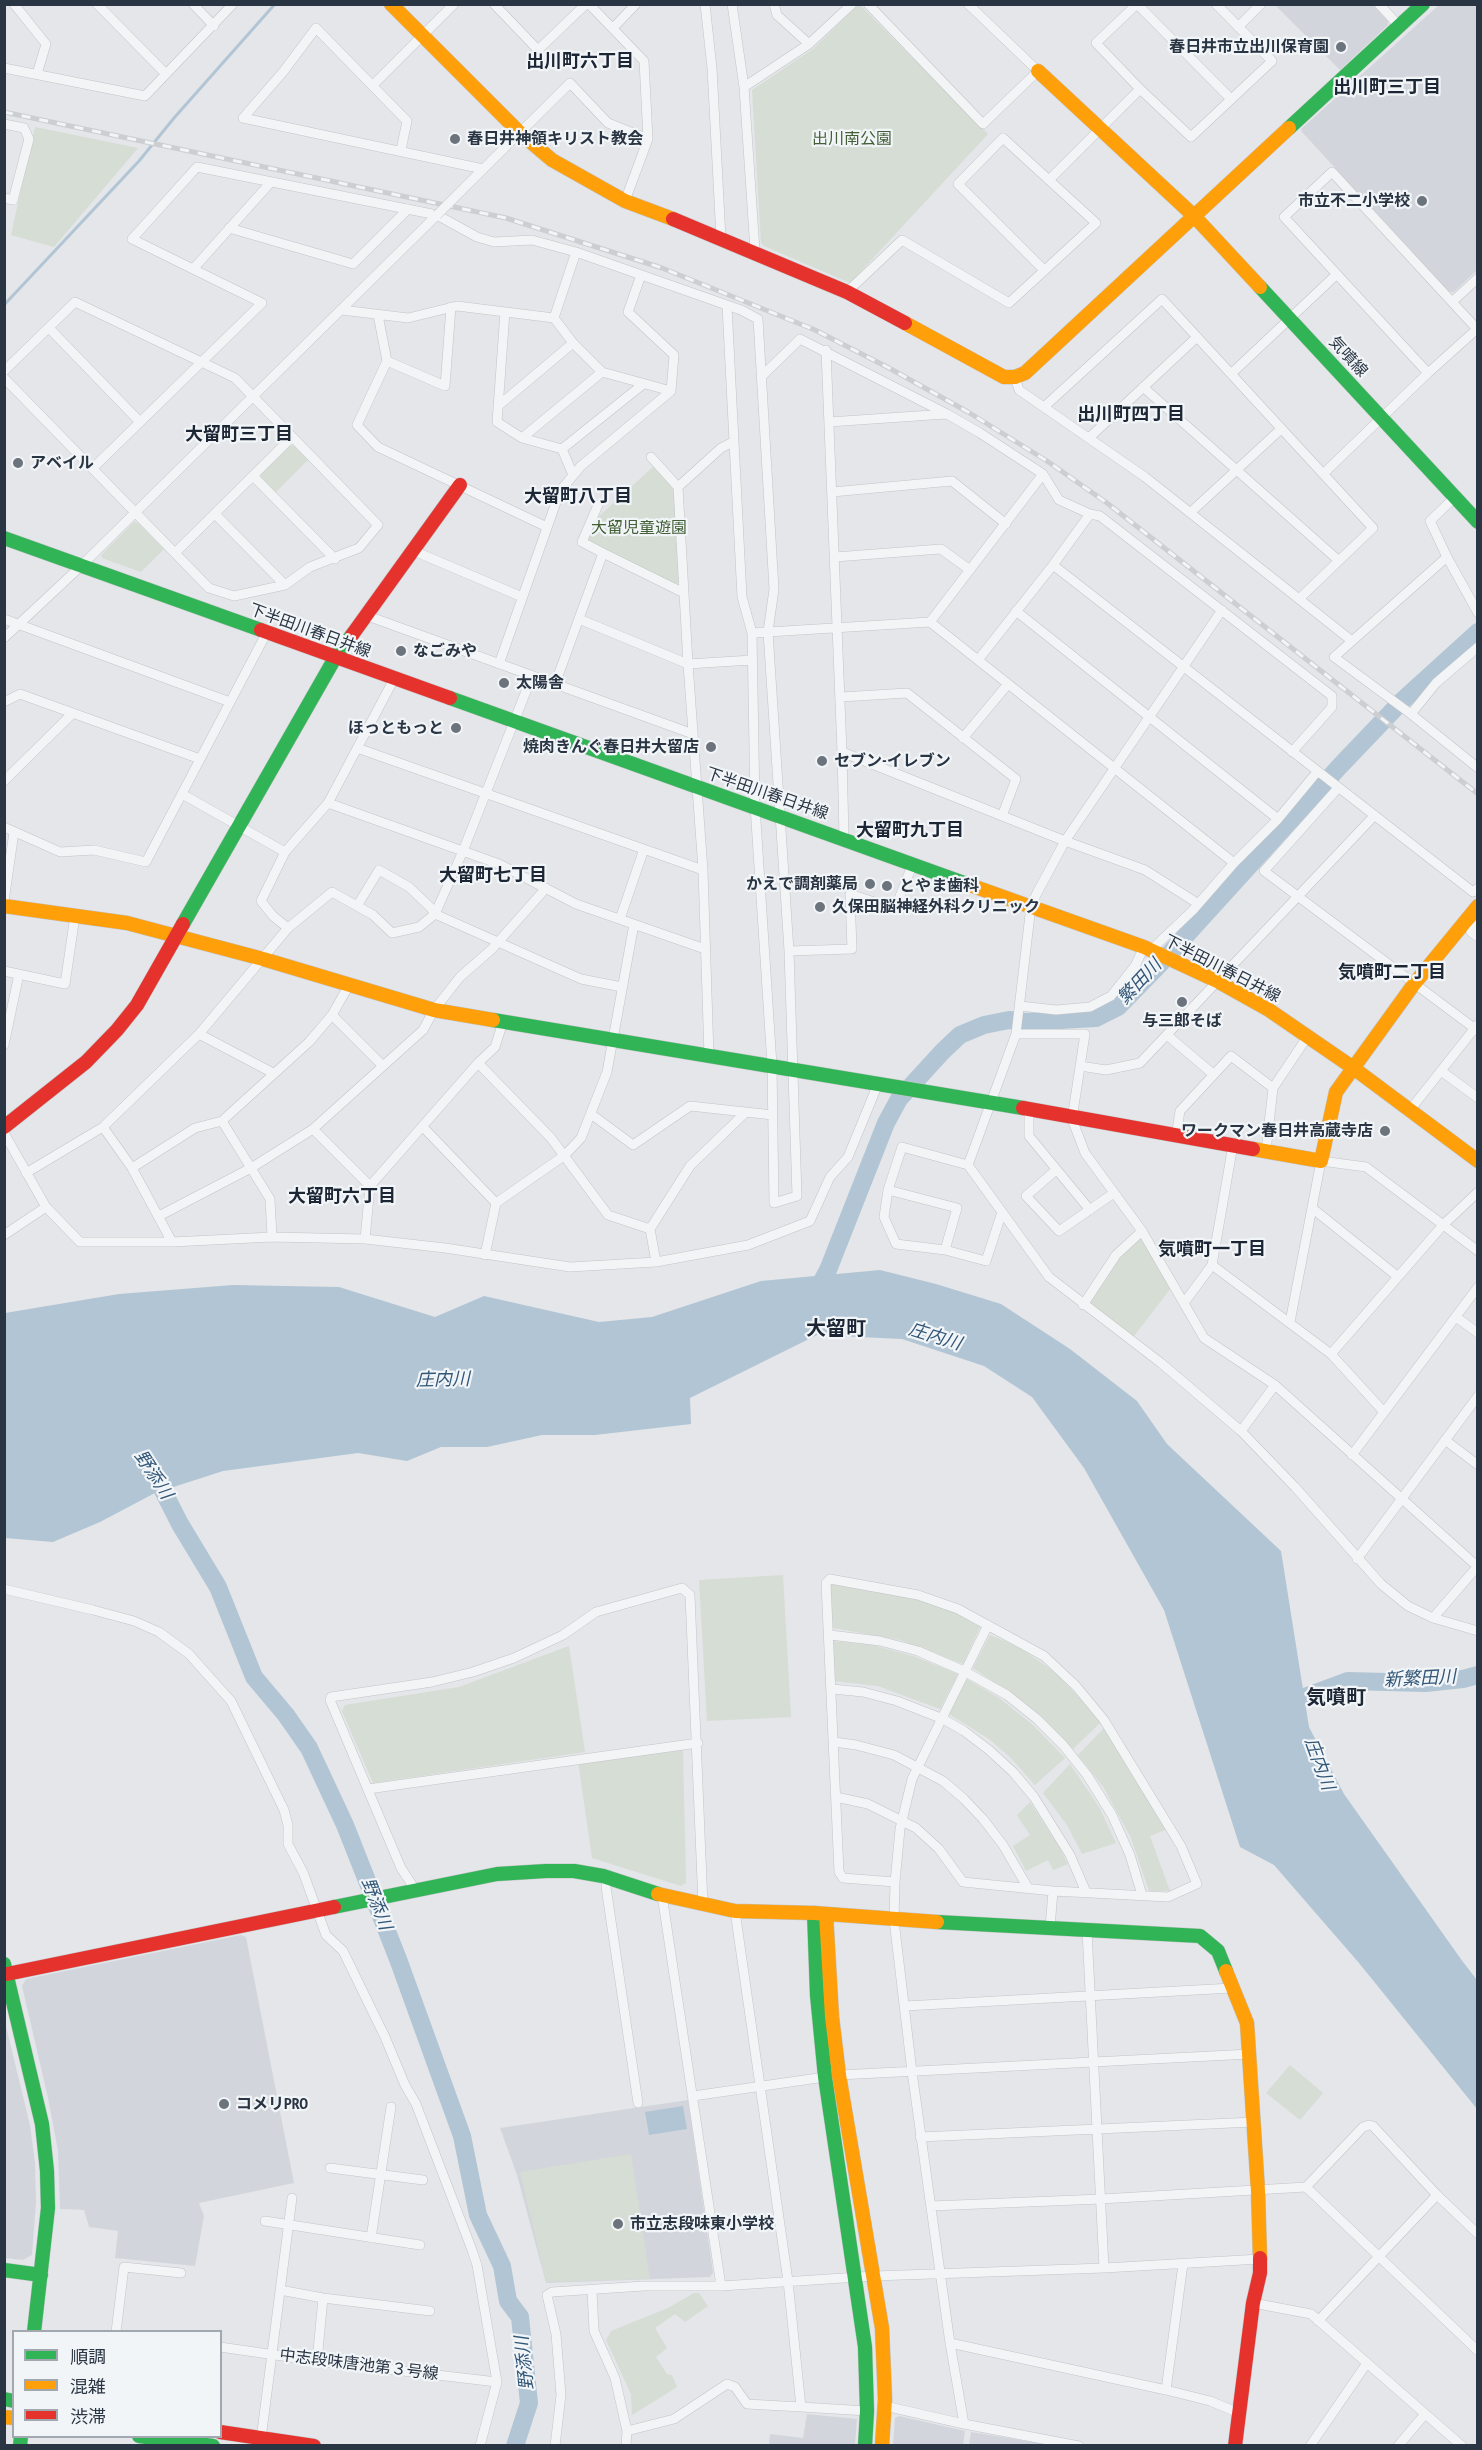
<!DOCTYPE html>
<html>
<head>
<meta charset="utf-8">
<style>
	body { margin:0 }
	#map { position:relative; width:1482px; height:2450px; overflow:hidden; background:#e4e6e9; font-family:"PT Sans Narrow","Noto Sans JP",sans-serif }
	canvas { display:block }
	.frame { position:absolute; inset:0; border:6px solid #2a3543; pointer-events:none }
	.legend { position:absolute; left:12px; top:2330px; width:210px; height:108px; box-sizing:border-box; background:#f2f5f8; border:2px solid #a2a8b0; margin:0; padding:8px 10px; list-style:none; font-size:18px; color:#2a3543 }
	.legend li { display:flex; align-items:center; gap:12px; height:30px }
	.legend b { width:30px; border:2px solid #a2a8b0 }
</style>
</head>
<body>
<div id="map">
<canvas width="1482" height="2450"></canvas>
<div class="frame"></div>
<ul class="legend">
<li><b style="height:8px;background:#30b455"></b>順調</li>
<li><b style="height:8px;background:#ff9f0a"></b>混雑</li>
<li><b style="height:8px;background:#e5322d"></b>渋滞</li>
</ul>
</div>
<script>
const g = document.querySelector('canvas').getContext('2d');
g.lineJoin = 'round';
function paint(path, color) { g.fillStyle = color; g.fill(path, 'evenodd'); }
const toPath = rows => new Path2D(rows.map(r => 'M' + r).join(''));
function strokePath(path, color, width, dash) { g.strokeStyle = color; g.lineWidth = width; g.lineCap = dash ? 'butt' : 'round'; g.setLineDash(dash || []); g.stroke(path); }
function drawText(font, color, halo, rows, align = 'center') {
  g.font = font + ' "PT Sans Narrow","Noto Sans JP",sans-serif'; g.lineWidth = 4.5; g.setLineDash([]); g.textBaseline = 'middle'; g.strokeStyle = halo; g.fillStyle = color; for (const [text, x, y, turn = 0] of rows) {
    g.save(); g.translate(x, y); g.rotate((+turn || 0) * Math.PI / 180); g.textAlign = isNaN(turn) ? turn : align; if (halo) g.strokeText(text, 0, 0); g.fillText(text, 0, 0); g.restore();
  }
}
const built = toPath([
	[1275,5,1373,5,1388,21,1388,25,1340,70],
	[1439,5,1477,5,1477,270,1454,292,1449,292,1302,132,1301,129],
	[241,1935,246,1937,294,2183,199,2203,204,2216,195,2266,115,2258,118,2231,89,2227,84,2210,60,2209,58,2151,48,2098,22,1986,26,1979],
	[4,2018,30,2125,35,2163,36,2202,32,2255,23,2260,5,2258],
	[688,2100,713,2273,710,2277,546,2283,517,2175,500,2128],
	[807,2414,857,2419,855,2445,769,2445,770,2434,803,2438],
	[899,2416,965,2431,963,2445,893,2445,895,2418],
	[971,2432,1051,2445,969,2445]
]);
const green = toPath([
	[857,6,861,6,988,134,850,283,764,246,761,243,752,90,813,49],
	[35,127,138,148,54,247,11,235],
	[289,446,294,446,308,460,275,493,261,477,261,473],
	[654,466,671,485,674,491,679,582,676,584,588,543,587,538,596,519],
	[134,522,138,523,164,549,141,572,102,558,101,555],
	[1137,1238,1142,1239,1171,1288,1134,1336,1091,1305,1089,1301,1113,1260],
	[783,1575,791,1717,707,1721,699,1580],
	[830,1583,907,1596,945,1607,980,1627,963,1664,900,1640,833,1628],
	[990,1635,1019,1647,1057,1674,1101,1722,1073,1749,1026,1704,973,1668],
	[833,1641,873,1645,916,1657,958,1674,940,1709,878,1686,834,1681],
	[569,1646,585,1752,373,1783,342,1711,345,1705,459,1687],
	[967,1679,999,1698,1033,1725,1065,1758,1035,1785,1011,1758,989,1739,949,1714],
	[1104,1728,1168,1829,1150,1836,1170,1891,1149,1891,1131,1838,1104,1788,1078,1755],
	[683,1750,686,1883,681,1886,592,1858,578,1761],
	[1070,1764,1099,1807,1116,1843,1082,1854,1067,1825,1043,1793],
	[1030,1802,1059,1847,1068,1864,1053,1870,1048,1860,1026,1871,1013,1846,1030,1835,1017,1815],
	[1290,2065,1323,2093,1300,2120,1266,2093],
	[631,2154,650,2279,546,2282,520,2172],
	[694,2293,699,2293,708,2306,685,2322,675,2314,655,2328,667,2348,656,2357,667,2374,672,2375,677,2387,632,2415,631,2394,606,2340,611,2331,668,2308]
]);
const water = toPath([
	[880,1270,936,1284,1001,1304,1070,1349,1137,1401,1167,1444,1281,1551,1309,1727,1344,1794,1463,1962,1477,1980,1477,2109,1359,1963,1274,1865,1240,1847,1164,1610,1084,1468,1032,1397,984,1366,902,1339,817,1335,690,1398,691,1424,595,1435,542,1435,487,1447,441,1447,407,1461,358,1453,223,1471,155,1493,100,1522,53,1542,5,1538,5,1313,119,1294,233,1285,339,1287,435,1317,484,1296,599,1322,652,1317,761,1281],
	[683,2106,687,2129,649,2135,645,2112]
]);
const stream = toPath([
	[4,305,139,161,174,118,275,4]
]);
const river = toPath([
	[815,1294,828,1270,886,1123,899,1099,943,1051,960,1035,984,1025,1009,1020,1025,1022,1096,1018,1118,1007,1160,964,1339,767,1402,701,1478,632],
	[152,1469,180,1524,218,1587,254,1677,286,1715,309,1748,345,1825,398,1959,462,2136,478,2215,502,2266,508,2301,520,2317,529,2403,515,2446],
	[1294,1701,1348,1681,1425,1683,1463,1679,1478,1675]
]);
const street = toPath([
	[14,4,46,44,37,74],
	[97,4,166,74],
	[193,4,214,26],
	[494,4,538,50,586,4],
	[589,4,644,61,648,139,625,201],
	[705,4,712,68,721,238],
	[732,4,744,87,755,251],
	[774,4,777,15,809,44],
	[868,4,983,124,1038,71,968,4],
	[1216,4,1272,61,1191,137,1140,89,1096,43,1137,4,1231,99],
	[1379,4,1399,26],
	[1238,27,1261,4],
	[613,28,636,4],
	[4,68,145,96,233,4],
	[373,85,454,4],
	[744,87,809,44,852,4],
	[4,124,24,128,29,139,13,200,4,198],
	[401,150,407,121,316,28,283,72,243,118,483,169],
	[1049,180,1140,89],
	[460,192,570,83,608,123,648,139],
	[229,228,353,264,408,209],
	[576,252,554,318,573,343,602,372,671,391],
	[194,268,271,182],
	[847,292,902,240,1009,303,1096,223,1003,138,958,184,1044,270],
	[1452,302,1478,278],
	[342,310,408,318,457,306,554,318],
	[505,312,497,422,522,438,562,449,573,475],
	[378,315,387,361,357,425,378,447,547,527],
	[49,328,140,422],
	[826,350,842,752,1065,841,1145,870,1197,903],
	[387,361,445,386,451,307],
	[4,371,75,302,235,378,378,525,359,548,310,567,285,585,234,596,209,588,4,378],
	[1231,374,1337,274],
	[762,376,800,339,947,414,980,433,1043,474,1059,500,1090,514],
	[1015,377,1019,390,1145,477,1352,641],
	[1143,387,1338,560],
	[498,406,573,343],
	[1044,407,1162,299,1373,528,1299,599],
	[829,422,946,414],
	[1090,437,1197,337],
	[522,438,602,372],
	[562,449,642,385],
	[651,457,678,487,688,664,703,870,709,1056],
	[93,468,262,303,132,239,197,167,437,215,477,237,494,242,532,240,576,252,741,310,758,319,774,589,768,632,789,951,797,1196,774,1203,772,1065,755,806,752,633,742,597,727,306],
	[1323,474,1428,373,1477,329,1332,172,1284,217,1428,373],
	[253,476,335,559],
	[678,487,721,448,733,442],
	[832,492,952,481,1006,524],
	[1455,497,1430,521,1447,557,1478,613],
	[598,505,582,542,603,553],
	[1191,512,1281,429],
	[215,514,285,585],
	[414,551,522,597],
	[175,553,292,437],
	[835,557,941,549,970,570],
	[1447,557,1334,657,1411,714,1478,768],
	[1053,565,1473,892,1478,888],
	[1222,610,1065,841,1037,893,1031,906,1016,1034,968,1165,1049,1277,1161,1363,1241,1431,1295,1487,1381,1584,1408,1606,1433,1618,1478,1631],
	[1016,611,1278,819],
	[365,615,693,734],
	[4,619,230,702],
	[579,619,688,664,752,660],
	[930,622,1043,474],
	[752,633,930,622,1234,863],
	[4,638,81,566,437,215],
	[978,660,1053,565,1090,514,1100,516,1332,696,1332,707,1292,752],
	[499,664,560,491,581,466,671,391,674,355,628,312,641,275],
	[555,684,603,553,684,593],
	[841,697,907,693,1016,779,1002,816],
	[4,702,20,694,200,759],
	[1411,714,1436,683,1478,647],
	[963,738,1008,684],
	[357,748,703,870],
	[842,752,844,838],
	[4,781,73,713],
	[1338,788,1264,871,1478,1031],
	[182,794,285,852],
	[328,803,499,864,576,904,705,949],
	[4,827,60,852,94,850,146,862,267,632],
	[4,901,14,832],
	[357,906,379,870,409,887,431,908,435,914,581,979,622,987],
	[620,919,644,849],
	[1478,925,1471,932,1478,937],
	[288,928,273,916,261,901,285,852,328,803,394,679],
	[1151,950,1193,910,1234,863,1278,819,1317,772],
	[789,951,852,949,850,894,895,909,913,863],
	[4,971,65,984,75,916],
	[1020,1006,1056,1010,1090,1007,1111,996,1135,966,1144,947],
	[332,1015,383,1066],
	[199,1034,273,1073],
	[1016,1034,1085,1034,1072,1119,1085,1153,1142,1231,1204,1338,1275,1385,1478,1567],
	[1167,1035,1213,1074],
	[4,1045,19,974],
	[478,1063,551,1138,608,1215,650,1229],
	[1080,1066,1106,1070,1140,1063,1374,816],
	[1441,1071,1478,1098],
	[1029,1110,1029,1136,1090,1210],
	[1410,1110,1478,1024],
	[591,1114,633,1145,690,1106,773,1115],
	[222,1121,270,1199,272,1237],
	[103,1127,132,1168,172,1242,272,1237,365,1239,445,1248,570,1267,656,1262,748,1245,810,1221,830,1177,848,1157,878,1084],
	[423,1127,496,1203],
	[313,1129,370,1186],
	[4,1133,46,1207,80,1242,172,1242],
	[1176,1136,1180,1111,1231,1056,1273,1088],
	[1266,1151,1273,1088,1308,1036],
	[968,1165,902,1147,888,1190,884,1217,896,1244,945,1250,986,1261,1002,1212],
	[132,1168,195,1128,222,1121,309,1042,332,1015,349,985],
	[1056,1170,1026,1196,1059,1231,1114,1193],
	[26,1173,103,1127,199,1034,288,928,332,892,373,915,392,933,419,927,435,914,463,851,532,676],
	[888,1190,957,1208,945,1250],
	[1312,1208,1397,1276],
	[159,1216,251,1168,313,1129,423,1030,434,1010,460,977,492,949,546,888],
	[4,1235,46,1207],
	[365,1239,370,1186,478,1063,495,1047,503,1022],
	[485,1255,496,1203,565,1155,581,1138,607,1072,634,924],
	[656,1262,650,1229,690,1166,745,1113],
	[1212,1265,1331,1354,1384,1412],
	[1184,1303,1212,1265,1233,1145],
	[1083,1305,1116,1255,1142,1231],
	[1456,1317,1478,1333],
	[1290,1322,1321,1161,1366,1167,1478,1251],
	[1331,1354,1443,1225,1478,1192],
	[1241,1431,1275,1385],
	[1445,1440,1478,1465],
	[1352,1455,1478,1287],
	[1357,1559,1478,1396],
	[4,1589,93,1610,134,1621,159,1632,189,1654,231,1701,284,1810,288,1825,288,1844,303,1872,326,1935,343,1951,385,2037,405,2085,416,2104,472,2250,477,2265,497,2382,480,2446],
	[1433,1618,1477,1567],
	[988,1625,912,1779,900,1829,895,1882,894,1920,912,2072,950,2343,1166,2390,1210,2401,1239,2413],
	[830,1635,880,1641,918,1651,964,1671,1007,1695,1037,1719,1063,1745,1087,1775,1112,1815,1130,1855,1142,1895],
	[832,1689,863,1692,897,1701,943,1719,964,1731,989,1750,1013,1772,1034,1797,1070,1855,1086,1892],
	[834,1742,856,1745,894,1755,943,1781,964,1799,983,1819,1003,1845,1028,1888],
	[368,1789,698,1743],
	[836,1797,868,1804,916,1828,939,1849,963,1882,1053,1891,1168,1897,1197,1884,1181,1846,1104,1720,1076,1686,1044,1656,958,1609,918,1595,830,1579,826,1583,839,1872,843,1878,895,1882],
	[607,1877,606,1887,638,2103],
	[416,1891,401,1868,330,1700,331,1697,432,1682,473,1672,514,1658,563,1635,596,1612,682,1588,690,1595,703,1905],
	[662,1895,721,2286],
	[735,1911,788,2281,801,2407,867,2411],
	[1050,1928,1053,1891],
	[1087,1931,1104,2268],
	[905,2006,1232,1988],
	[839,2075,1250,2054],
	[693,2096,825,2077],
	[920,2137,1254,2122],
	[330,2168,423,2180],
	[1306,2187,1478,2351],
	[931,2206,1101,2199,1306,2187,1363,2127,1369,2125,1373,2126,1437,2195,1478,2234],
	[265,2221,420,2245],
	[371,2238,391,2107],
	[280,2290,323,2298,430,2311],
	[592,2290,594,2331,615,2378,627,2431,626,2446],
	[1253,2303,1311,2314,1462,2446],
	[1318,2321,1437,2195],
	[116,2332,124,2267,181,2273],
	[950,2343,964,2424,1079,2446],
	[220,2347,317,2361,497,2382],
	[317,2361,323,2298],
	[1166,2390,1183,2264],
	[885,2406,964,2424],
	[627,2431,674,2419,727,2384,735,2387,747,2404,801,2407],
	[261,2439,292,2198],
	[555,2446,561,2395,556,2334,547,2295,552,2292,644,2286,721,2286,874,2276,1104,2268,1260,2259],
	[1310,2446,1367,2363],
	[1398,2446,1425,2414]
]);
const fast = toPath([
	[1289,128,1423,4],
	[1260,287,1478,522],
	[4,538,261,630],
	[450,698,967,884],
	[183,924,335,658,352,635],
	[493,1020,1023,1108],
	[334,1907,497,1874,546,1871,574,1871,603,1876,658,1894],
	[814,1913,817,1995,825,2077,865,2347,867,2411,865,2446],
	[937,1922,1200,1936,1218,1951,1226,1971],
	[4,1964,42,2124,47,2171,48,2208,34,2332],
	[4,2270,41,2275],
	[4,2399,14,2401],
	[139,2436,213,2446],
	[20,2446,21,2436]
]);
const slow = toPath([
	[391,4,519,132,552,160,625,201,673,219],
	[1038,71,1194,216,1260,287],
	[905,323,1004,377,1015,377,1025,373,1289,128],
	[967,884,1144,947,1217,981,1269,1010,1352,1067,1478,1161],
	[4,906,127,923,263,959,434,1010,493,1020],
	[1253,1149,1321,1161,1336,1092,1414,984,1478,906],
	[658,1894,735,1911,814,1913,937,1922],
	[826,1914,832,2017,839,2075,882,2328,885,2399,882,2446],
	[1226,1971,1247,2023,1258,2191,1260,2258],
	[4,2417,14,2418]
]);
const jam = toPath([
	[673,219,847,292,905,323],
	[261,630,450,698],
	[352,635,460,485],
	[1023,1108,1253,1149],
	[4,1127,86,1062,117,1030,137,1005,183,924],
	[7,1974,334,1907],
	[220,2432,314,2446],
	[1235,2446,1253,2303,1260,2273,1260,2258]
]);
const rail = toPath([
	[4,112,506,218,662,268,815,330,889,368,968,412,1047,461,1107,503,1478,794]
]);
const streetBridge = toPath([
	[437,215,460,192]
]);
const markers = [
	[1341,47,6,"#6b737d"],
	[455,139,6,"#6b737d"],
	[1422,201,6,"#6b737d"],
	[18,463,6,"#6b737d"],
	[401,651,6,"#6b737d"],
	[504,683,6,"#6b737d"],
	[456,728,6,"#6b737d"],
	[711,747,6,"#6b737d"],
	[822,761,6,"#6b737d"],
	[870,884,6,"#6b737d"],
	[887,886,6,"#6b737d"],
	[820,907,6,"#6b737d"],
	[1182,1002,6,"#6b737d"],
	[1385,1131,6,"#6b737d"],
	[224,2104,6,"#6b737d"],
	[618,2224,6,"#6b737d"]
];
const poiNames = [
	["春日井市立出川保育園",1329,47,"right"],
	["春日井神領キリスト教会",467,139],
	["市立不二小学校",1410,201,"right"],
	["アベイル",30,463],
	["なごみや",413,651],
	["太陽舎",516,683],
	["ほっともっと",444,728,"right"],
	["焼肉きんぐ春日井大留店",699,747,"right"],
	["セブン-イレブン",834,761],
	["かえで調剤薬局",858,884,"right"],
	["とやま歯科",899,886],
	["久保田脳神経外科クリニック",832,907],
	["与三郎そば",1182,1021,"center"],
	["ワークマン春日井高蔵寺店",1373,1131,"right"],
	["コメリPRO",236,2104],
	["市立志段味東小学校",630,2224]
];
const parkNames = [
	["出川南公園",852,139],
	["大留児童遊園",639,528]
];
const streetNames = [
	["気噴線",1348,357,47],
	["下半田川春日井線",310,631,20],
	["下半田川春日井線",767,794,19],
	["下半田川春日井線",1222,969,27],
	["中志段味唐池第３号線",359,2365,7]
];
const neighbourhoodNames = [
	["出川町六丁目",580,62],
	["出川町三丁目",1387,88],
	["出川町四丁目",1131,415],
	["大留町三丁目",239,435],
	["大留町八丁目",578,497],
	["大留町九丁目",910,831],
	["大留町七丁目",493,876],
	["気噴町二丁目",1392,973],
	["大留町六丁目",342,1197],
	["気噴町一丁目",1212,1250]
];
const waterNames = [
	["繁田川",1140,982,-47],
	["庄内川",935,1337,17],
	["庄内川",443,1380,-1],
	["野添川",153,1475,57],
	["新繁田川",1420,1679,-3],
	["庄内川",1319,1764,70],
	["野添川",376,1904,69],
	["野添川",525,2363,-96]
];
const quarterNames = [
	["大留町",836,1329],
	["気噴町",1336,1698]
];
paint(built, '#d2d6dc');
paint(green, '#d5ddd4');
paint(water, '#b2c5d4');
strokePath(stream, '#b2c5d4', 3);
strokePath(river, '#b2c5d4', 18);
strokePath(street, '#c2c4c7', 10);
strokePath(fast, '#c2c4c7', 15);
strokePath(slow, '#c2c4c7', 15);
strokePath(jam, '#c2c4c7', 15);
strokePath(street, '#f3f4f6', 9);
strokePath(fast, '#30b455', 14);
strokePath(slow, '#ff9f0a', 14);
strokePath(jam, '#e5322d', 14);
strokePath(rail, '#ccced1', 5);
strokePath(rail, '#f2f5f8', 3, [9]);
strokePath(streetBridge, '#c2c4c7', 10, []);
strokePath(streetBridge, '#f3f4f6', 9);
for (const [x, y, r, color] of markers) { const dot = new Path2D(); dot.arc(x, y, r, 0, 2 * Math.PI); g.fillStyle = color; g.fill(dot); strokePath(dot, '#f2f5f8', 2); }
drawText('bold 16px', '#2a3543', '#f2f5f8', poiNames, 'left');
drawText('16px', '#425f36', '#f2f5f8', parkNames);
drawText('16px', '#2a3543', '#f2f5f8', streetNames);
drawText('bold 18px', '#1c2634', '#f2f5f8', neighbourhoodNames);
drawText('italic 18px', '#325778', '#f2f5f8', waterNames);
drawText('bold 20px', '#1c2634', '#f2f5f8', quarterNames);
</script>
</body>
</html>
